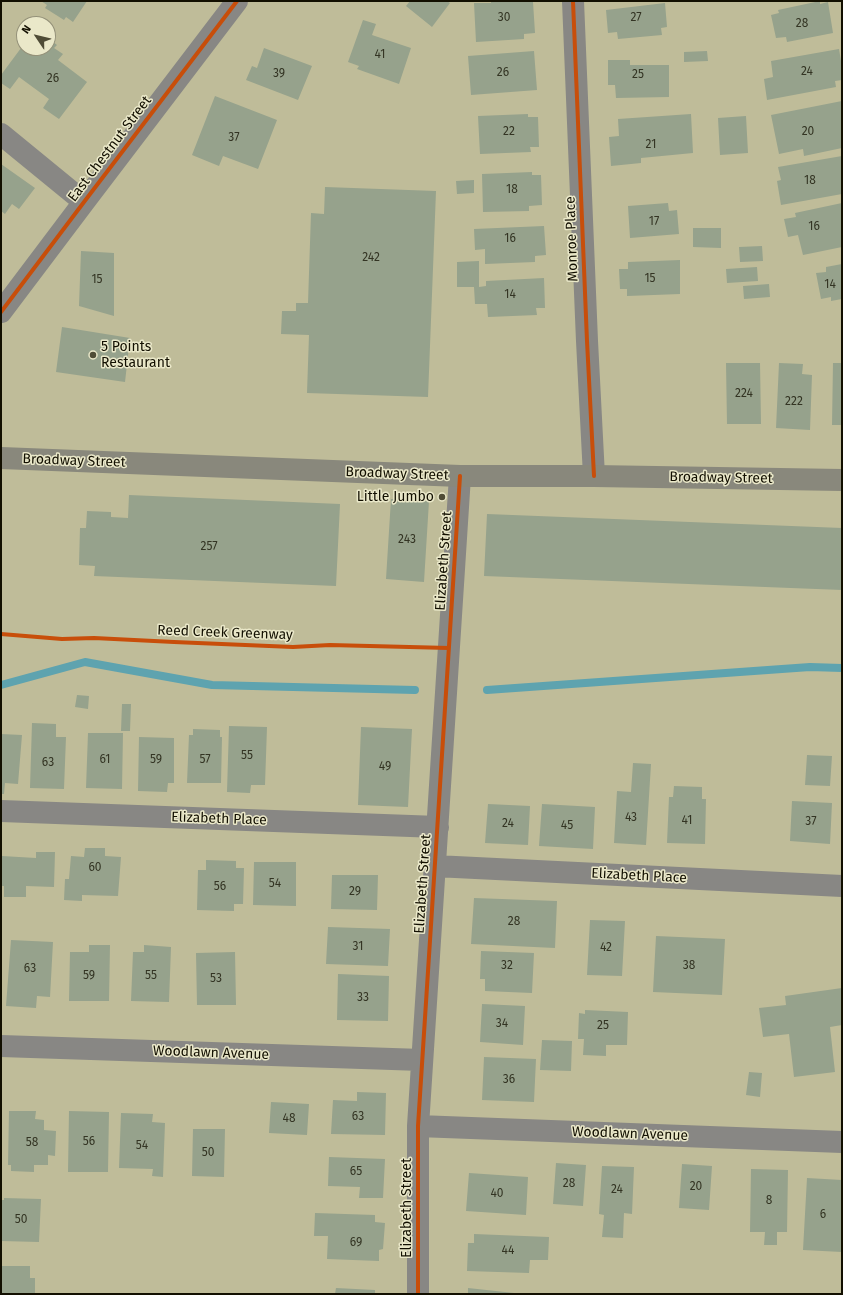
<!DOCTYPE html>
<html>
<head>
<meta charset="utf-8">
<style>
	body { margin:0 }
	#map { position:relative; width:843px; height:1295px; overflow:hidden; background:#bfbc99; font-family:"Fira Sans",sans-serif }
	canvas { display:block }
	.frame { position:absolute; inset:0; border:2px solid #120f00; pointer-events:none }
	.north { position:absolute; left:16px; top:16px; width:40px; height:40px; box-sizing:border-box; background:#eae8c9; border:1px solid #949179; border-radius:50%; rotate:305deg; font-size:11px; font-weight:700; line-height:16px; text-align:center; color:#120f00 }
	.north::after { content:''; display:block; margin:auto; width:14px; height:18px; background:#4f4c36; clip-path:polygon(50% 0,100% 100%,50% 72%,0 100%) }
</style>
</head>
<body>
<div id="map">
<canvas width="843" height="1295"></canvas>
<div class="frame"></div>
<div class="north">N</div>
</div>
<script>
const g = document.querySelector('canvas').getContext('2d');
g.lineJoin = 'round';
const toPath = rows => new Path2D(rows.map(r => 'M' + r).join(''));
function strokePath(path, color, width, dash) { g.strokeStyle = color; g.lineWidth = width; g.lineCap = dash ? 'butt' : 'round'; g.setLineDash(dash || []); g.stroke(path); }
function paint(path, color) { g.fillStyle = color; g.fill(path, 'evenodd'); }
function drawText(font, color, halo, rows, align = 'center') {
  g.font = font + ' "Fira Sans",sans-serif'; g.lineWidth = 3; g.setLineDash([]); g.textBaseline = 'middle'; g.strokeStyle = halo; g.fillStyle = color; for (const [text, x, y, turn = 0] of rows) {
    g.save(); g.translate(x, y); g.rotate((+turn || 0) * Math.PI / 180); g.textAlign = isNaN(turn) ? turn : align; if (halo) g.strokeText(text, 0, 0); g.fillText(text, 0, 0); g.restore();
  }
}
const stream = toPath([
	[1,685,85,662,212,685,415,690],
	[487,690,810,667,842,668]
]);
const building = toPath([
	[41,1,87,1,73,22,66,17,64,20,45,8,47,5],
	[410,1,447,1,450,3,432,27,406,6],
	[491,1,533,2,535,33,524,34,524,39,476,42,474,3,491,3],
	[820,1,820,4,828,2,833,33,787,42,786,37,776,38,771,15,779,13,778,10],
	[665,3,667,27,661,28,662,35,618,39,617,32,608,33,606,10],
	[363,20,376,24,372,35,411,48,399,84,357,69,359,66,348,62],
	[48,38,57,45,54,48,63,54,58,60,87,82,59,119,43,108,49,99,19,77,10,89,1,83,1,75,24,44,24,48,48,48],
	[264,48,312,66,298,100,246,80,252,66,257,68],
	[839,49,842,67,842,80,835,81,836,87,767,100,764,79,773,77,771,61],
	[534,51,537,90,471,95,468,56],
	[707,51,708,61,684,62,684,52],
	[608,60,630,60,630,65,669,65,669,97,616,98,615,85,608,85],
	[215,96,277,120,258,169,223,156,219,166,192,155],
	[842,101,842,148,804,156,803,149,779,154,771,115],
	[528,114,528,117,538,117,539,147,530,147,531,152,480,154,478,116],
	[691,114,693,153,641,158,641,163,611,166,609,137,619,136,618,119],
	[746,116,748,153,720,155,718,118],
	[842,156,842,194,781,205,777,181,781,180,778,167],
	[1,164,35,188,19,209,12,204,5,214,1,211],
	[532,172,532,175,541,175,542,205,529,206,529,211,483,212,482,174],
	[474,180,474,193,457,194,456,181],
	[325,187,436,191,428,397,307,393,309,335,281,334,282,311,296,311,296,303,308,303,311,213,324,214],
	[668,203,669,211,677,210,679,234,630,238,628,206],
	[842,203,842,247,803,255,798,235,788,237,784,219,796,217,795,213],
	[544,226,546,255,535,256,535,262,485,264,485,249,475,250,474,229],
	[693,228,721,228,721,248,693,247],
	[762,246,763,261,740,262,739,247],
	[81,251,114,253,114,316,79,306],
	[680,260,680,294,627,296,627,289,620,289,619,269,628,269,628,262],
	[479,261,479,287,486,286,486,281,544,278,545,308,536,308,537,315,488,317,487,304,475,304,474,287,457,287,457,262],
	[842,264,842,299,831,301,831,297,821,299,816,273,826,272,826,267],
	[757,267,758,281,727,283,726,269],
	[769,284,770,297,744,299,743,286],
	[62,327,130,338,125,382,56,372],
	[726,363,760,363,761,424,727,424],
	[779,363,803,364,802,374,812,375,810,430,776,428],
	[833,363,842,363,842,425,832,425],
	[129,495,340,504,336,586,94,576,95,566,79,565,80,528,86,528,87,511,111,512,111,517,128,518],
	[391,499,429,501,424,582,386,579],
	[487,514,842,528,842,590,484,576],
	[77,695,89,696,88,709,75,707],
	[122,704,131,704,130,731,121,731],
	[32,723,56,724,56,737,66,737,64,789,30,788],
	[229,726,267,727,265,785,251,785,250,793,227,792],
	[361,727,412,729,408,807,358,805],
	[193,729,220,730,220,737,222,737,221,783,187,783,189,735,193,735],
	[88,733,123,733,122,789,86,788],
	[1,734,22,735,18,784,5,783,4,794,1,794],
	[139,737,174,738,174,783,168,783,167,792,138,791],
	[807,755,832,756,830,786,805,785],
	[633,763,651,764,646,845,614,843,617,791,631,792],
	[674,786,702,787,702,799,706,799,705,844,667,843,669,797,673,797],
	[792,801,832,803,830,844,790,841],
	[488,804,530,806,528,845,485,843],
	[542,804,595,807,593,849,539,846],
	[85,848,105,848,105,856,121,857,118,896,82,895,82,901,64,900,65,879,69,879,71,856,84,857],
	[36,852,55,852,54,887,26,886,26,897,4,897,4,886,1,886,2,856,36,858],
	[206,860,236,861,236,868,244,868,243,904,234,904,234,911,197,910,198,870,206,870],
	[254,862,296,862,296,906,253,905],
	[332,875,378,875,377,910,331,909],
	[474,898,557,901,555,948,471,944],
	[590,920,625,921,622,976,587,975],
	[328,927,390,929,388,966,326,964],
	[656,936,725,939,722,995,653,992],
	[11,940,53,942,50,997,37,996,36,1008,6,1006],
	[89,945,110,945,109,1001,69,1001,70,952,89,952],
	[144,945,171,947,169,1002,131,1001,133,952,144,952],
	[481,951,534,953,532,993,485,991,485,979,480,979],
	[235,952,236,1005,197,1005,196,953],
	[338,974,389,976,388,1021,337,1020],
	[842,988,842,1025,830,1027,835,1072,794,1077,789,1034,763,1037,759,1008,786,1005,785,996],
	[482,1004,525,1006,523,1045,480,1042],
	[585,1010,628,1012,627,1045,606,1045,606,1056,583,1055,584,1039,578,1039,579,1013,585,1014],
	[542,1040,572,1041,571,1071,540,1070],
	[484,1057,536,1059,534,1102,482,1100],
	[749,1072,762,1073,760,1097,746,1095],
	[357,1092,386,1093,385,1135,331,1134,333,1100,357,1101],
	[271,1102,309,1104,307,1135,269,1133],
	[9,1111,36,1111,35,1119,44,1120,44,1130,56,1131,55,1156,48,1155,48,1165,34,1165,34,1172,11,1171,11,1165,8,1165],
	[69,1111,109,1112,108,1172,68,1172],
	[121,1113,153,1114,152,1122,165,1123,163,1177,152,1176,153,1169,119,1168],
	[193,1129,225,1129,224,1177,192,1176],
	[329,1157,385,1159,383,1198,359,1198,360,1187,328,1186],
	[556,1163,586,1165,583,1206,553,1204],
	[682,1164,712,1166,709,1210,679,1208],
	[602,1166,634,1167,632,1214,624,1213,623,1238,602,1237,604,1215,599,1214],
	[751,1169,788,1170,787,1232,777,1232,777,1245,764,1245,765,1232,750,1232],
	[469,1173,528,1177,526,1215,466,1211],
	[807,1178,842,1180,842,1252,803,1250],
	[4,1198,41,1199,39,1242,1,1241,1,1200,4,1200],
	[315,1213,375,1215,375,1222,385,1223,383,1249,379,1250,379,1261,327,1259,328,1236,314,1236],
	[474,1234,549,1237,548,1260,530,1260,529,1273,467,1271,468,1243,474,1243],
	[1,1266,30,1266,30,1278,35,1278,35,1294,1,1294],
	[336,1288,375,1290,375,1294,335,1294],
	[468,1288,514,1293,514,1294,468,1294]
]);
const minor = toPath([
	[573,1,587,341,594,476],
	[1,134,84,202],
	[1,312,84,202,237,1],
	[1,811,438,827],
	[435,866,842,886],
	[1,1046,422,1060],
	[418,1126,842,1142],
	[418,1294,418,1126,460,476]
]);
const major = toPath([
	[1,458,460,476,594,476,842,480]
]);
const cycleway = toPath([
	[573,1,587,341,594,476],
	[1,312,84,202,237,1],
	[1,634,62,639,94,638,174,642,293,647,330,645,449,648],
	[418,1294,418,1126,460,476]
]);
const markers = [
	[93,355,4,"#4f4c36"],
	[442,497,4,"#4f4c36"]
];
const numberNames = [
	["30",504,18],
	["27",636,18],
	["28",802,24],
	["41",380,55],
	["24",807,72],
	["26",503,73],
	["39",279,74],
	["25",638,75],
	["26",53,79],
	["22",509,132],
	["20",808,132],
	["37",234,138],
	["21",651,145],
	["18",810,181],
	["18",512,190],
	["17",654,222],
	["16",814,227],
	["16",510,239],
	["242",371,258],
	["15",650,279],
	["15",97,280],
	["14",830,285],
	["14",510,295],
	["224",744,394],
	["222",794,402],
	["243",407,540],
	["257",209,547],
	["55",247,756],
	["61",105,760],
	["59",156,760],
	["57",205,760],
	["63",48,763],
	["49",385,767],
	["43",631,818],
	["41",687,821],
	["37",811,822],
	["24",508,824],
	["45",567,826],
	["60",95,868],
	["54",275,884],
	["56",220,887],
	["29",355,892],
	["28",514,922],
	["31",358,947],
	["42",606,948],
	["32",507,966],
	["38",689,966],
	["63",30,969],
	["59",89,976],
	["55",151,976],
	["53",216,979],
	["33",363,998],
	["34",502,1024],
	["25",603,1026],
	["36",509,1080],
	["63",358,1117],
	["48",289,1119],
	["56",89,1142],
	["58",32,1143],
	["54",142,1146],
	["50",208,1153],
	["65",356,1172],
	["28",569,1184],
	["20",696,1187],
	["24",617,1190],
	["40",497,1194],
	["8",769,1201],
	["6",823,1215],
	["50",21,1220],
	["69",356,1243],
	["44",508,1251]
];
const streetNames = [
	["East Chestnut Street",110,149,-53],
	["Monroe Place",572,239,-92],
	["Broadway Street",74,461,2],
	["Broadway Street",397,474,2],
	["Broadway Street",721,478,1],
	["Elizabeth Street",444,561,-86],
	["Reed Creek Greenway",225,633,2],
	["Elizabeth Place",219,819,2],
	["Elizabeth Place",639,876,3],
	["Elizabeth Street",423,884,-86],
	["Woodlawn Avenue",211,1053,2],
	["Woodlawn Avenue",630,1134,2],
	["Elizabeth Street",407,1208,-90]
];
const poiNames = [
	["5 Points",101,347],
	["Restaurant",101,363],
	["Little Jumbo",434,497,"right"]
];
strokePath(stream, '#5ea3af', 8);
paint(building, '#96a28c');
strokePath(minor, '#888784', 22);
strokePath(major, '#89887c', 22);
strokePath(cycleway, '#c84e0a', 4);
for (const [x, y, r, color] of markers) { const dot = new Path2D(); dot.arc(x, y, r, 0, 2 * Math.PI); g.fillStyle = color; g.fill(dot); strokePath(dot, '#eae8c9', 1.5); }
drawText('12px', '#333423', null, numberNames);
drawText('14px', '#120f00', '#eae8c9', streetNames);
drawText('14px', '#120f00', '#eae8c9', poiNames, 'left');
</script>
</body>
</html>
